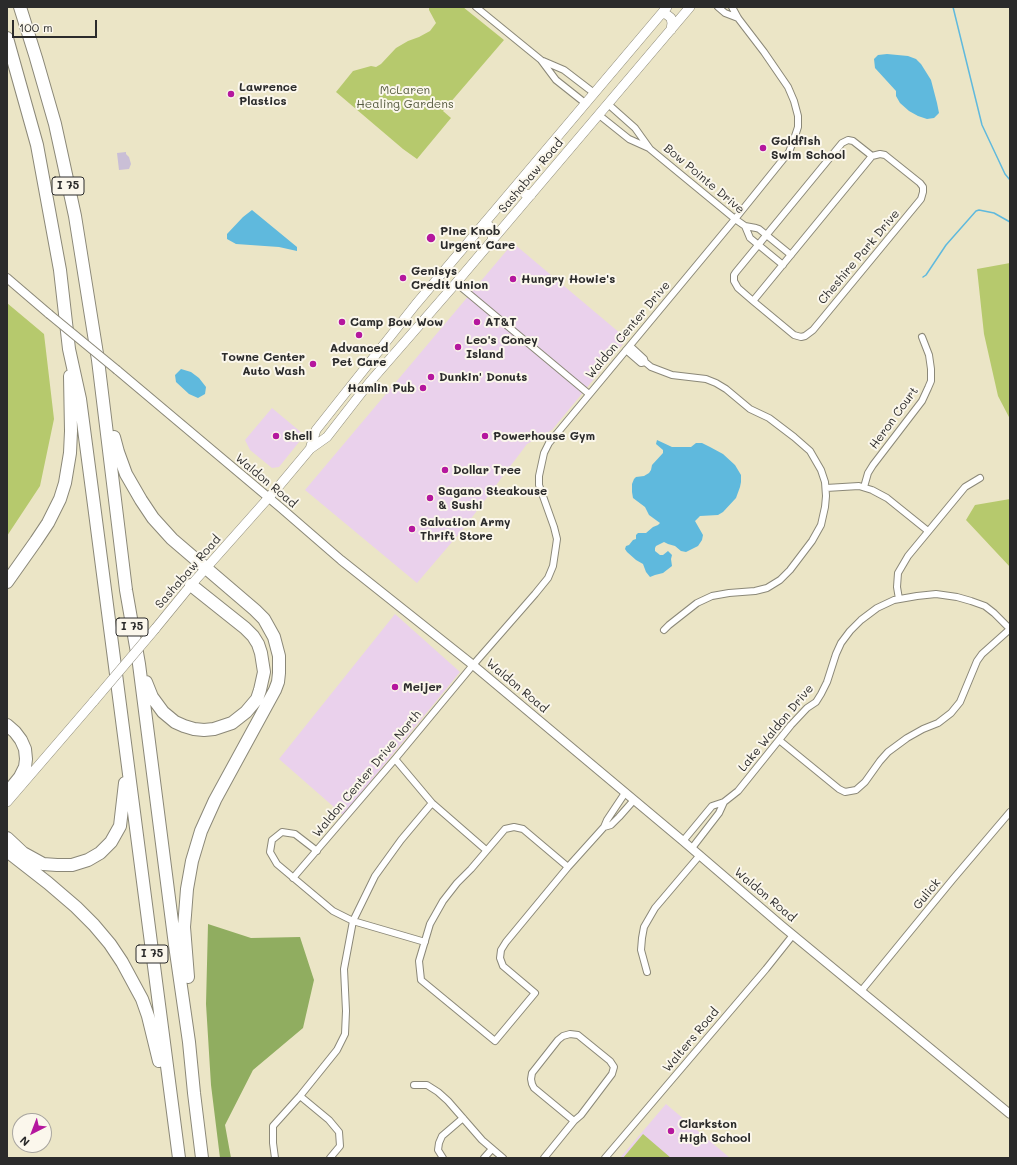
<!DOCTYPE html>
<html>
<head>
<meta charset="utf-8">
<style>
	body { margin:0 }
	#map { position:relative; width:1017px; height:1165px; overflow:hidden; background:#ebe5c6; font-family:Mali,sans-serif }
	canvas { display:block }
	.frame { position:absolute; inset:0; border:8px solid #2b2b2b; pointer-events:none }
	.north { position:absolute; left:12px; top:1113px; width:40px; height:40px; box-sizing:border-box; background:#fbf7ec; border:1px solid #a8a59f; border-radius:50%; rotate:222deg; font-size:11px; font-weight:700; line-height:16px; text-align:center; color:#2b2b2b }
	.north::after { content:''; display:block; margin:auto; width:14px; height:18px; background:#b5179e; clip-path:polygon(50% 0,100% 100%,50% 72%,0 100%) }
	.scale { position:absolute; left:12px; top:20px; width:85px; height:18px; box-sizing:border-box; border:2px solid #2b2b2b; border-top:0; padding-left:5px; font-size:12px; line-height:14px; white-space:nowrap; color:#2b2b2b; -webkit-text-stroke:3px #fbf7ec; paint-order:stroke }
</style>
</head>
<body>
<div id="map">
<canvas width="1017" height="1165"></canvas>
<div class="frame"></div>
<div class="north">N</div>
<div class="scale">100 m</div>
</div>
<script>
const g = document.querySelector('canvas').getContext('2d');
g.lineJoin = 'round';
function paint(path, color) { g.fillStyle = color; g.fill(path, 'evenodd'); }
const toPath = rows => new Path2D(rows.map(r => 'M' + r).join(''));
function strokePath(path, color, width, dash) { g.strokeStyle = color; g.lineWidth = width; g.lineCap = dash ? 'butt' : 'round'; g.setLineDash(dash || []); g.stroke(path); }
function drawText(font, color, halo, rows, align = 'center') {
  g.font = font + ' Mali,sans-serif'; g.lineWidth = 4; g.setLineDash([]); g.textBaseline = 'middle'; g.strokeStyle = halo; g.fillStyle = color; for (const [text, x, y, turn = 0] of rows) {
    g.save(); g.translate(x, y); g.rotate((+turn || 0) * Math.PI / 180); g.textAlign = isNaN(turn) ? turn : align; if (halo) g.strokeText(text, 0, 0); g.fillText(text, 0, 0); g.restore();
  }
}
const built = toPath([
	[513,243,627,339,552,430,527,444,464,528,417,583,305,490],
	[272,408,302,433,303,437,279,467,272,468,250,450,245,440],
	[395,614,460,672,343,815,279,759],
	[666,1104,730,1158,620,1158]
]);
const industrial = toPath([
	[126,152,126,154,129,157,131,164,129,169,119,170,117,153]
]);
const green = toPath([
	[429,7,463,7,504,40,443,111,451,118,417,159,403,149,336,92,353,71,371,66,376,67,381,64,396,48,408,41,419,37,430,31,436,23,429,10],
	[1010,263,1010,419,998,396,984,334,977,269],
	[7,303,44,334,54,419,40,486,7,536],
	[1010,499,1010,567,966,520,975,505],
	[643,1134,671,1158,623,1158]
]);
const forest = toPath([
	[208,924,251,938,300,937,314,980,303,1028,253,1070,225,1125,231,1158,220,1158,211,1085,206,1004]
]);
const water = toPath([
	[887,54,908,56,916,59,921,64,931,80,937,103,939,113,934,118,927,119,918,116,909,111,900,103,896,96,896,91,875,68,874,59,878,55],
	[252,210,297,247,297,251,279,247,236,244,227,239,227,234,243,217],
	[181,369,191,372,199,378,206,387,205,394,198,398,189,394,176,382,175,375],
	[657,440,672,447,691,447,696,443,702,443,710,447,723,454,735,465,741,475,741,482,740,487,736,498,723,512,718,515,700,516,695,521,703,535,702,540,698,546,686,552,681,551,675,546,668,544,664,542,656,546,655,548,655,551,660,555,663,555,668,551,672,555,671,559,672,566,663,573,655,575,650,577,646,572,643,564,636,560,627,552,625,549,626,546,629,545,633,540,636,539,636,535,638,533,646,533,653,527,658,525,660,523,649,515,645,507,633,498,632,492,632,484,634,479,636,477,644,476,649,473,651,470,652,465,663,453,663,450,656,444]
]);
const stream = toPath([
	[953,7,982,125,1005,174,1010,180],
	[923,277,926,275,946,245,976,211,979,210,994,213,1010,222]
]);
const minor = toPath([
	[476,7,541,60,556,80,585,103],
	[718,7,725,13,738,18],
	[543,61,564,70,594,93],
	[608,104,635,128,650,149,735,219,745,226,756,228,759,229,791,255],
	[599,115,629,139,649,148],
	[745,226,750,238,783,265],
	[456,283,589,394],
	[753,301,872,156,880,154,885,155,920,183,923,187,923,192,921,199,813,330,805,336,801,337,794,335,753,301,738,288,734,281,734,275,736,272,842,143,848,140,853,141,872,156],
	[626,350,641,363,645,362,644,359,630,346],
	[645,362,651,367,672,375,706,379,716,383,726,389,750,409,769,418,794,437,810,451,821,470,825,482,826,496,825,507,821,525,812,541,790,570,780,580,767,588,755,591,729,593,712,596,697,603,669,625,664,630],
	[864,487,868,473,873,465,922,401,928,388,931,381,931,369,929,355,922,337],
	[826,488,859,486,872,490,887,498,928,531],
	[899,599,897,587,898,573,908,556,965,487,980,478],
	[779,740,839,789,845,792,856,790,865,782,880,761,888,752,907,738,923,729,938,723,951,713,960,702,977,661,982,654,1010,629],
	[395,759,432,803,486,850],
	[625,793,607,820,604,827,611,825,619,817,634,800],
	[724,802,738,791,791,725,807,708,816,702,821,694,827,682,836,654,841,643,850,631,861,620,877,608,894,600,917,596,936,594,957,597,971,601,985,606,994,613,1010,629],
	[683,841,712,806,724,802,719,813,692,848],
	[317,851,295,834,282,832,272,840,270,852,277,864,333,911,353,921,425,942],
	[568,867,523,829,514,827,505,829,471,869,457,883,443,901,430,924,419,961,421,980,495,1041,535,993,503,966,500,958,501,950,506,942,568,867,604,827],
	[293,878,395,759,473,665,535,594,548,578,553,566,556,546,557,539,554,527,539,485,539,476,544,453,549,443,735,219,789,152,794,139,798,127,798,116,794,101,788,87,764,52,738,18,732,7],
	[647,972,641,950,642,938,644,927,655,908,700,855],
	[862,990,953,879,1010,812],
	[414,1085,427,1085,438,1092,448,1101,482,1140,503,1158],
	[300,1096,329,1120,339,1132,340,1146,330,1158],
	[275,1158,273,1143,273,1126,300,1096,337,1050,345,1034,346,1011,344,969,353,921,375,876,401,840,432,803],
	[443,1158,438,1150,439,1143,442,1136,463,1118],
	[484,1158,492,1149],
	[544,1158,574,1121,581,1115,612,1074,614,1067,610,1061,578,1035,570,1034,563,1036,558,1040,532,1073,531,1079,532,1084,534,1088,574,1121],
	[605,1158,766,969,793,935]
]);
const tertiary = toPath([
	[7,278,49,314],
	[117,370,281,508,341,560,473,665,683,841,782,926,1010,1114]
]);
const secondary = toPath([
	[661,14,666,14,671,18,672,23,671,30],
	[524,177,521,185,521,189,525,194,531,195],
	[485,222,493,230,493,233,492,241],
	[310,449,316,430,416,304,667,7],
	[155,629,191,585,279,486,310,449,327,437,369,383,456,283,690,7],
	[7,802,94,701]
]);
const motorway = toPath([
	[20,7,36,58,55,124,62,156,75,216,98,360,126,590,139,664,175,945,189,1042,194,1093,202,1158],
	[7,38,37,145,60,270,69,349,80,399,94,505,179,1158],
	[114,437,118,452,126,474,141,500,153,518,172,539,255,610,264,619,274,637,279,656,279,673,278,682,275,690,215,800,201,831,192,861,187,889,185,915,184,927,188,977],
	[7,582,36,541,48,523,60,499,65,483,70,453,71,431,70,376],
	[146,682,152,697,163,712,175,722,184,726,194,729,204,730,214,729,232,723,246,712,257,699,260,690,264,672,261,653,258,644,253,636,245,628,191,585],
	[7,725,15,732,21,740,25,749,26,759,25,767,20,777,7,793],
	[7,838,23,853,43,864,57,865,72,865,88,860,100,853,111,842,120,826,125,783],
	[7,851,48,883,76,907,94,925,110,944,122,962,142,999,148,1016,159,1061]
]);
const tertiaryBridge = toPath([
	[49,314,117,370]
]);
const secondaryBridge = toPath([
	[94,701,155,629]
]);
const markers = [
	[231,94,4,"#b5179e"],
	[763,148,4,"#b5179e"],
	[431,238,5,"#b5179e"],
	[403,278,4,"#b5179e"],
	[513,279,4,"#b5179e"],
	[342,322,4,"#b5179e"],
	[477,322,4,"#b5179e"],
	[359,335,4,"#b5179e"],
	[458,347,4,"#b5179e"],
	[313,364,4,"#b5179e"],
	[431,377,4,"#b5179e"],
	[423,388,4,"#b5179e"],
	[276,436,4,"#b5179e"],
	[485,436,4,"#b5179e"],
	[445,470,4,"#b5179e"],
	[430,498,4,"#b5179e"],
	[412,529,4,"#b5179e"],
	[395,687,4,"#b5179e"],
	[671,1131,4,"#b5179e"]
];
const shields = [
	[68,186,32],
	[132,627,32],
	[152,954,32]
];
const shieldNames = [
	["I 75",68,186],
	["I 75",132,627],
	["I 75",152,954]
];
const poiNames = [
	["Lawrence",239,87],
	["Plastics",239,101],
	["Goldfish",771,141],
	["Swim School",771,155],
	["Pine Knob",440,231],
	["Urgent Care",440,245],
	["Genisys",411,271],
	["Credit Union",411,285],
	["Hungry Howie's",521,279],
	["Camp Bow Wow",350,322],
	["AT&T",485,322],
	["Leo's Coney",466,340],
	["Island",466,354],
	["Advanced",359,348,"center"],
	["Pet Care",359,362,"center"],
	["Towne Center",305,357,"right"],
	["Auto Wash",305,371,"right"],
	["Dunkin' Donuts",439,377],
	["Hamlin Pub",415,388,"right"],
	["Shell",284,436],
	["Powerhouse Gym",493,436],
	["Dollar Tree",453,470],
	["Sagano Steakouse",438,491],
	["& Sushi",438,505],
	["Salvation Army",420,522],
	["Thrift Store",420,536],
	["Meijer",403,687],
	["Clarkston",679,1124],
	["High School",679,1138]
];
const parkNames = [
	["McLaren",405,90],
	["Healing Gardens",405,104]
];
const streetNames = [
	["Sashabaw Road",531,176,-50],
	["Bow Pointe Drive",704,179,40],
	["Cheshire Park Drive",859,257,-50],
	["Waldon Center Drive",628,330,-50],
	["Heron Court",894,418,-54],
	["Waldon Road",266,481,40],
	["Sashabaw Road",188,572,-49],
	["Waldon Road",517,686,40],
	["Lake Waldon Drive",776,728,-50],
	["Waldon Center Drive North",367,774,-50],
	["Gulick",927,894,-51],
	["Waldon Road",765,895,40],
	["Walters Road",691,1040,-50]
];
paint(built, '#ead1ec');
paint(industrial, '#cabfd6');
paint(green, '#b6c96d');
paint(forest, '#90ad60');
paint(water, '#5fb9dd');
strokePath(stream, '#5fb9dd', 1.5);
strokePath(minor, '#8b8878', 8);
strokePath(tertiary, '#8b8878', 10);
strokePath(secondary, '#8b8878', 10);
strokePath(motorway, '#8b8878', 14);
strokePath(minor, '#fff', 6);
strokePath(tertiary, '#fff', 8);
strokePath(secondary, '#fff', 9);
strokePath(motorway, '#fff', 12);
strokePath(tertiaryBridge, '#8b8878', 10, []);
strokePath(secondaryBridge, '#8b8878', 10, []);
strokePath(tertiaryBridge, '#fff', 8);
strokePath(secondaryBridge, '#fff', 9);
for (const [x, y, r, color] of markers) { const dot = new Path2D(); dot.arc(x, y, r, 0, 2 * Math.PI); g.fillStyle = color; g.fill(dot); strokePath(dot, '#fbf7ec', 1.5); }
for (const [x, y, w] of shields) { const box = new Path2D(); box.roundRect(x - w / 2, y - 9, w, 18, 3); g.fillStyle = '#fbf7ec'; g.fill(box); strokePath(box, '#2b2b2b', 1); }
drawText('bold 11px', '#2b2b2b', null, shieldNames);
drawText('bold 12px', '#2b2b2b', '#fbf7ec', poiNames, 'left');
drawText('12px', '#555a3f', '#fbf7ec', parkNames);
drawText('12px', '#2b2b2b', '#fbf7ec', streetNames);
</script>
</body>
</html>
